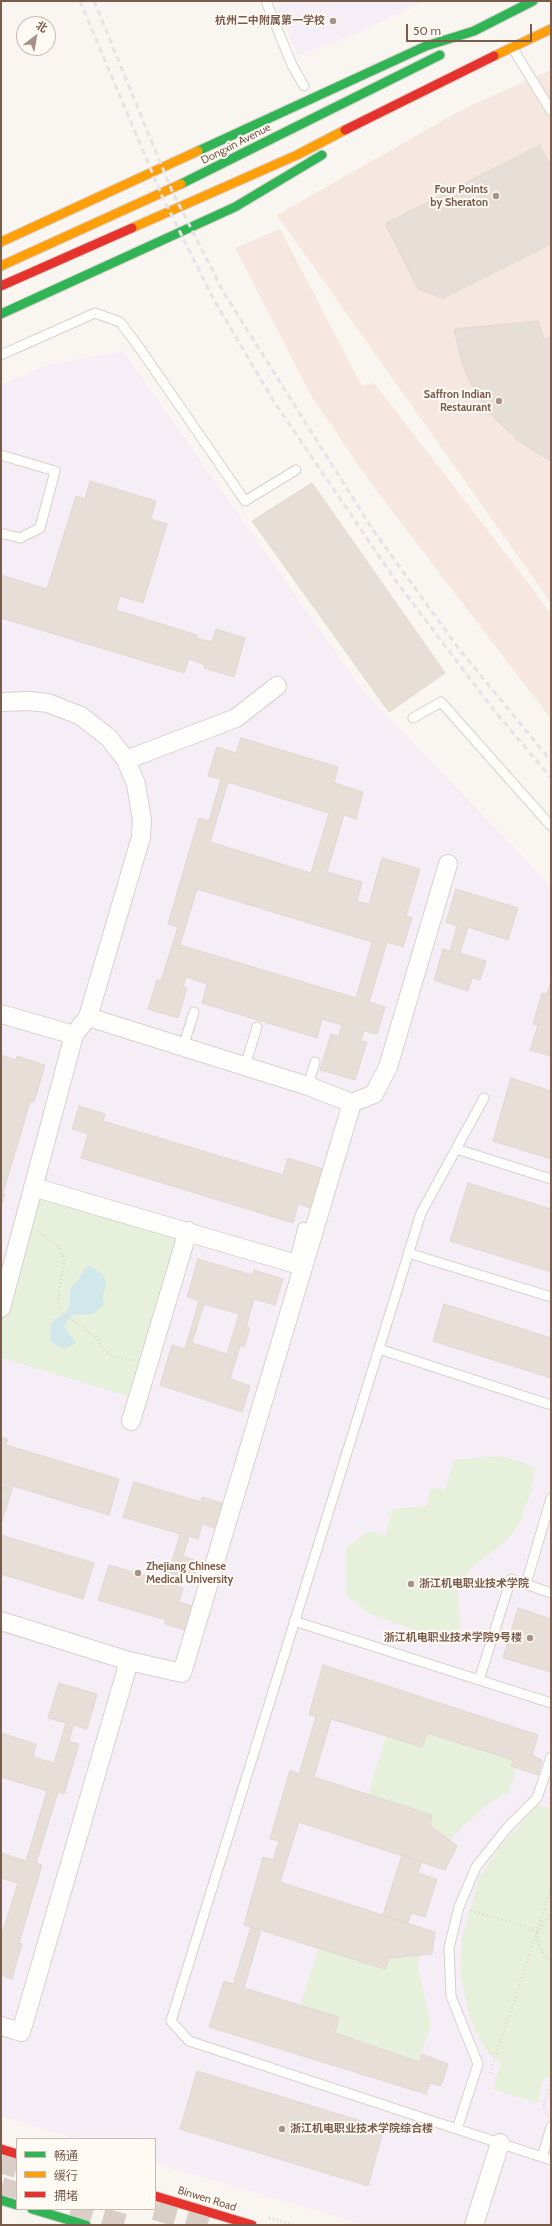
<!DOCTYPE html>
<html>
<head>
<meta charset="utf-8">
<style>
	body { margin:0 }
	#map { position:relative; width:552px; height:2226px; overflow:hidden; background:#f9f5f0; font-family:Cabin,"Noto Sans SC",sans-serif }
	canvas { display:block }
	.frame { position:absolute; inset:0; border:2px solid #7a5c4d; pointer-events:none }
	.legend { position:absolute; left:16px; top:2138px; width:140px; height:72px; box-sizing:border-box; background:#fffaf3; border:1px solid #cabbb1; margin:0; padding:5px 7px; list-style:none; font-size:12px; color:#7a5c4d }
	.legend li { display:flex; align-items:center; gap:8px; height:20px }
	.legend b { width:20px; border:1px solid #cabbb1 }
	.north { position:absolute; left:16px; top:16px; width:40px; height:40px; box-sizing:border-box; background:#fffaf3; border:1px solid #cabbb1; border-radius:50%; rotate:31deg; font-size:11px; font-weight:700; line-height:16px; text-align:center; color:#7a5c4d }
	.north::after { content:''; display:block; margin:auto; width:14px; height:18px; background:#a69286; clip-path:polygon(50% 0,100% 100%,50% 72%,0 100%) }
	.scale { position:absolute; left:406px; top:24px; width:126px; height:18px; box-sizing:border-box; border:2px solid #7a5c4d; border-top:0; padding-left:5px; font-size:12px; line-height:14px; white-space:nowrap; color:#7a5c4d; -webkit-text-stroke:3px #fffaf3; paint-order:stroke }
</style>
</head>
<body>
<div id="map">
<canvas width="552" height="2226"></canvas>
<div class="frame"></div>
<ul class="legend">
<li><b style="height:5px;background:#30b455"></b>畅通</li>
<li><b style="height:5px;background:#ff9f0a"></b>缓行</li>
<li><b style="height:5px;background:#e5322d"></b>拥堵</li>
</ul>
<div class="north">北</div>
<div class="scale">50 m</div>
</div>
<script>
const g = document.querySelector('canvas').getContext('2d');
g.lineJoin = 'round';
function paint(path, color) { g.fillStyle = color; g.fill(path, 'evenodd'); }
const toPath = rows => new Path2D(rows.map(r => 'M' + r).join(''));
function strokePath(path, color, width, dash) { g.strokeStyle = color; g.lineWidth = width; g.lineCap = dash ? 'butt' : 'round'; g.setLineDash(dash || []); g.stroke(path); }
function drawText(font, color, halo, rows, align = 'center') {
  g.font = font + ' Cabin,"Noto Sans SC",sans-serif'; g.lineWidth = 4; g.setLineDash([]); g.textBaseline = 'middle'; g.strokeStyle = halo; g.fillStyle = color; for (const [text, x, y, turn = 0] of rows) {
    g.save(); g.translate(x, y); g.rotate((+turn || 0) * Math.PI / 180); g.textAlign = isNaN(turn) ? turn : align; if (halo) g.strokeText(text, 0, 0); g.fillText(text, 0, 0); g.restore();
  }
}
const commercial = toPath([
	[551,70,551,603,277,215,465,108],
	[280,229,362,386,374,383,530,585,551,615,551,719,370,482,312,397,235,248]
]);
const education = toPath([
	[274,1,426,1,346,38,298,55],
	[123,351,363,691,551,886,551,2225,365,2225,155,2163,155,2139,76,2139,1,2116,1,385,47,365]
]);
const green = toPath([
	[40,1193,180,1236,132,1397,1,1358,1,1322],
	[85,1268,106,1283,103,1297,104,1302,93,1314,73,1315,68,1319,64,1327,67,1333,75,1339,51,1324,54,1319,64,1315,70,1305,70,1289,79,1279],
	[502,1456,521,1462,535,1469,531,1492,520,1522,506,1541,472,1567,457,1589,461,1627,453,1644,370,1614,346,1595,346,1548,369,1531,385,1536,393,1509,427,1506,431,1487,445,1490,454,1460],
	[393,1713,522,1752,508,1793,489,1803,464,1825,444,1848,362,1815],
	[538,1805,551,1809,551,2078,544,2077,537,2103,493,2089,501,2063,490,2055,478,2037,469,2014,460,1973,462,1938,479,1878,498,1850],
	[328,1920,420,1947,418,1967,431,2025,415,2071,294,2025]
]);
const water = toPath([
	[91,1266,103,1275,106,1283,103,1297,104,1305,93,1314,73,1315,68,1319,64,1327,76,1343,64,1349,50,1341,51,1324,54,1319,64,1315,70,1305,70,1289,79,1279,85,1268]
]);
const building = toPath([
	[540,145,551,167,551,244,443,298,418,289,385,224,540,145],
	[538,321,544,339,551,337,551,461,520,442,488,412,468,378,460,356,454,329,538,321],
	[90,481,156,501,151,519,167,524,143,603,120,596,116,610,197,635,196,638,212,642,216,629,245,638,234,677,204,668,205,665,189,659,184,673,1,618,1,575,47,589,76,496,85,499,90,481],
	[312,483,445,673,389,712,252,521,312,483],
	[241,738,338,767,334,783,363,792,356,819,344,815,327,872,362,882,357,901,369,904,382,858,420,869,406,916,412,918,403,947,387,942,369,1002,385,1007,377,1034,364,1031,361,1041,367,1042,355,1080,320,1070,331,1034,339,1036,342,1025,322,1019,317,1038,202,1003,207,984,186,977,183,987,187,988,178,1018,148,1009,157,980,161,981,178,927,168,924,199,818,209,821,221,779,208,776,217,747,236,753,241,738],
	[228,782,329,813,311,873,210,842,228,782],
	[197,889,372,942,356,998,180,945,197,889],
	[456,889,518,908,508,940,468,927,460,953,486,961,480,980,472,978,468,991,434,980,443,949,450,951,457,926,446,922,456,889],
	[551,981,551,1056,530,1050,538,1025,533,1024,542,993,547,994,551,981],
	[1,1055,16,1060,17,1056,45,1065,34,1102,30,1102,3,1193,5,1194,1,1207,1,1055],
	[511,1078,551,1091,551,1159,493,1141,511,1078],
	[79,1106,105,1114,103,1121,283,1175,288,1158,323,1169,311,1208,298,1204,293,1223,81,1158,88,1134,72,1129,79,1106],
	[468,1183,551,1209,551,1272,450,1241,468,1183],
	[198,1259,252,1275,254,1270,283,1279,275,1305,254,1299,246,1327,250,1328,244,1347,240,1346,230,1379,250,1386,242,1412,160,1385,172,1345,185,1349,199,1301,187,1297,198,1259],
	[204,1304,239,1314,227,1354,192,1343,204,1304],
	[444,1304,551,1338,551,1378,433,1341,444,1304],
	[1,1437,8,1439,6,1445,119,1479,109,1515,13,1486,1,1524,1,1494,4,1483,1,1482,1,1437],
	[134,1482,201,1502,202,1497,226,1504,218,1529,202,1524,198,1539,189,1536,183,1556,198,1561,194,1576,178,1571,174,1585,183,1588,179,1602,196,1607,189,1631,165,1624,166,1620,98,1600,109,1565,166,1582,180,1534,123,1517,134,1482],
	[1,1535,94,1563,83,1599,1,1574,1,1535],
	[518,1608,551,1619,551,1672,503,1658,518,1608],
	[323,1665,538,1735,532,1755,542,1760,538,1775,511,1766,513,1760,427,1733,422,1747,331,1719,314,1777,432,1815,430,1825,457,1846,445,1870,299,1822,280,1882,435,1932,432,1954,389,1958,385,1969,244,1925,263,1857,273,1860,279,1841,270,1839,290,1770,299,1774,316,1717,309,1714,323,1665],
	[59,1683,97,1694,87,1729,73,1725,69,1741,79,1744,64,1794,58,1792,36,1863,42,1865,19,1943,22,1944,12,1979,1,1975,1,1937,18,1883,1,1878,1,1853,26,1861,47,1791,1,1777,1,1733,36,1744,33,1757,54,1763,66,1723,48,1718,59,1683],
	[402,1855,422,1861,418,1873,437,1879,425,1917,411,1913,408,1924,383,1915,402,1855],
	[251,1927,261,1930,244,1988,339,2017,335,2033,419,2062,422,2054,448,2064,441,2086,430,2083,426,2094,209,2027,224,1981,233,1984,251,1927],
	[197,2071,384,2128,368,2186,180,2129,197,2071]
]);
const highwayTunnel = toPath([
	[1,2162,17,2167],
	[1,2188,17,2193],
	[71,2209,124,2225],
	[155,2209,209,2225]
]);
const path = toPath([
	[38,1231,59,1247,65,1261,59,1289,58,1305,62,1313,96,1337,103,1349,114,1357,131,1360],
	[471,1910,537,1931],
	[539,1929,551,1914],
	[537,1933,539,1946,544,1956,551,1961],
	[490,2073,551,1889],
	[548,2116,543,2107,551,2081],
	[269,2218,294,2225]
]);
const lane = toPath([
	[266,1,292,65,304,86],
	[512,47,551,111],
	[1,355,95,313,120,322,141,350,245,501,296,470],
	[1,455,55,471,40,528,20,538,1,533],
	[413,718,441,702,551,826],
	[183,1047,194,1012],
	[245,1066,257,1027],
	[308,1086,315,1062],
	[484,1098,421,1213,171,2021,189,2041,551,2160],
	[456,1149,551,1179],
	[408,1253,551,1297],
	[294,1263,303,1227],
	[379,1349,551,1405],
	[526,1584,551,1498],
	[294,1621,551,1703],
	[479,1680,511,1579,551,1593],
	[457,2129,478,2064,451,1996,449,1948,459,1907,476,1867,507,1828,537,1798,551,1757],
	[542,2157,551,2127]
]);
const street = toPath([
	[1,702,30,701,48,703,81,716,109,738,126,760,136,784,142,820,141,837,88,1017],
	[126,760,236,718,277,686],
	[1,1014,74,1035,1,1308],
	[74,1035,88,1017,308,1086,352,1103,182,1673,129,1661],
	[352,1103,374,1094,388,1067,448,864],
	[33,1187,303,1266],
	[131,1421,188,1231],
	[1,1621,129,1661,21,2032,1,2026],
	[474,2225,500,2143]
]);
const fast = toPath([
	[198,151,426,46,474,31,533,1],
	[181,184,440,55],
	[1,314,235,207,322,155],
	[1,2200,17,2205],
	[32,2209,86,2225]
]);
const slow = toPath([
	[494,56,551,29],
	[132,228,297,155,345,130],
	[1,242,198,151],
	[1,266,181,184]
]);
const jam = toPath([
	[345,130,494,56],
	[1,286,132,228],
	[1,2149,17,2154],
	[155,2196,252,2225]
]);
const rail = toPath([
	[80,1,162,196,214,300,273,400,396,581,493,709,551,778],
	[94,1,172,191,224,293,373,530,459,649,551,761]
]);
const markers = [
	[333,21,4,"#a69286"],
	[496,196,4,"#a69286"],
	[499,401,4,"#a69286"],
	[138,1573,4,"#a69286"],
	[411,1584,4,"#a69286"],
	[530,1638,4,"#a69286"],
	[282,2129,4,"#a69286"]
];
const poiNames = [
	["杭州二中附属第一学校",325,21],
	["Four Points",488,190],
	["by Sheraton",488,203],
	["Saffron Indian",491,395],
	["Restaurant",491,408],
	["Zhejiang Chinese",146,1567,"left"],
	["Medical University",146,1580,"left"],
	["浙江机电职业技术学院",419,1584,"left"],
	["浙江机电职业技术学院9号楼",522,1638],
	["浙江机电职业技术学院综合楼",290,2129,"left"]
];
const streetNames = [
	["Dongxin Avenue",236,144,-27],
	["Binwen Road",207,2199,17]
];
paint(commercial, '#f6e8e1');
paint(education, '#f6eef6');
paint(green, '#e7f0db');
paint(water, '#d0e8ea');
paint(building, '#e6ded7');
strokePath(building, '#e2d8d2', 1);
strokePath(highwayTunnel, '#d9cfc7', 22, [22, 11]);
strokePath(lane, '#d7d1cb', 11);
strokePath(street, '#d7d1cb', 20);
strokePath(fast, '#dad1cc', 11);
strokePath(slow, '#dad1cc', 11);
strokePath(jam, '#dad1cc', 11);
strokePath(path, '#dcd5d0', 2.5, [1, 3]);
strokePath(lane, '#fefefd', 9);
strokePath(street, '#fefefd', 18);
strokePath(fast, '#30b455', 9);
strokePath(slow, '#ff9f0a', 9);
strokePath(jam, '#e5322d', 9);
strokePath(rail, '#e6e3e7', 3, [6, 4]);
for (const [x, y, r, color] of markers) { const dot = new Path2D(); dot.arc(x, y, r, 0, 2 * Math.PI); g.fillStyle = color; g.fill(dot); strokePath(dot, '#fffaf3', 1.5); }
drawText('bold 11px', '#7a5c4d', '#fffaf3', poiNames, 'right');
drawText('11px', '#7a5c4d', '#fffaf3', streetNames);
</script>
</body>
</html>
